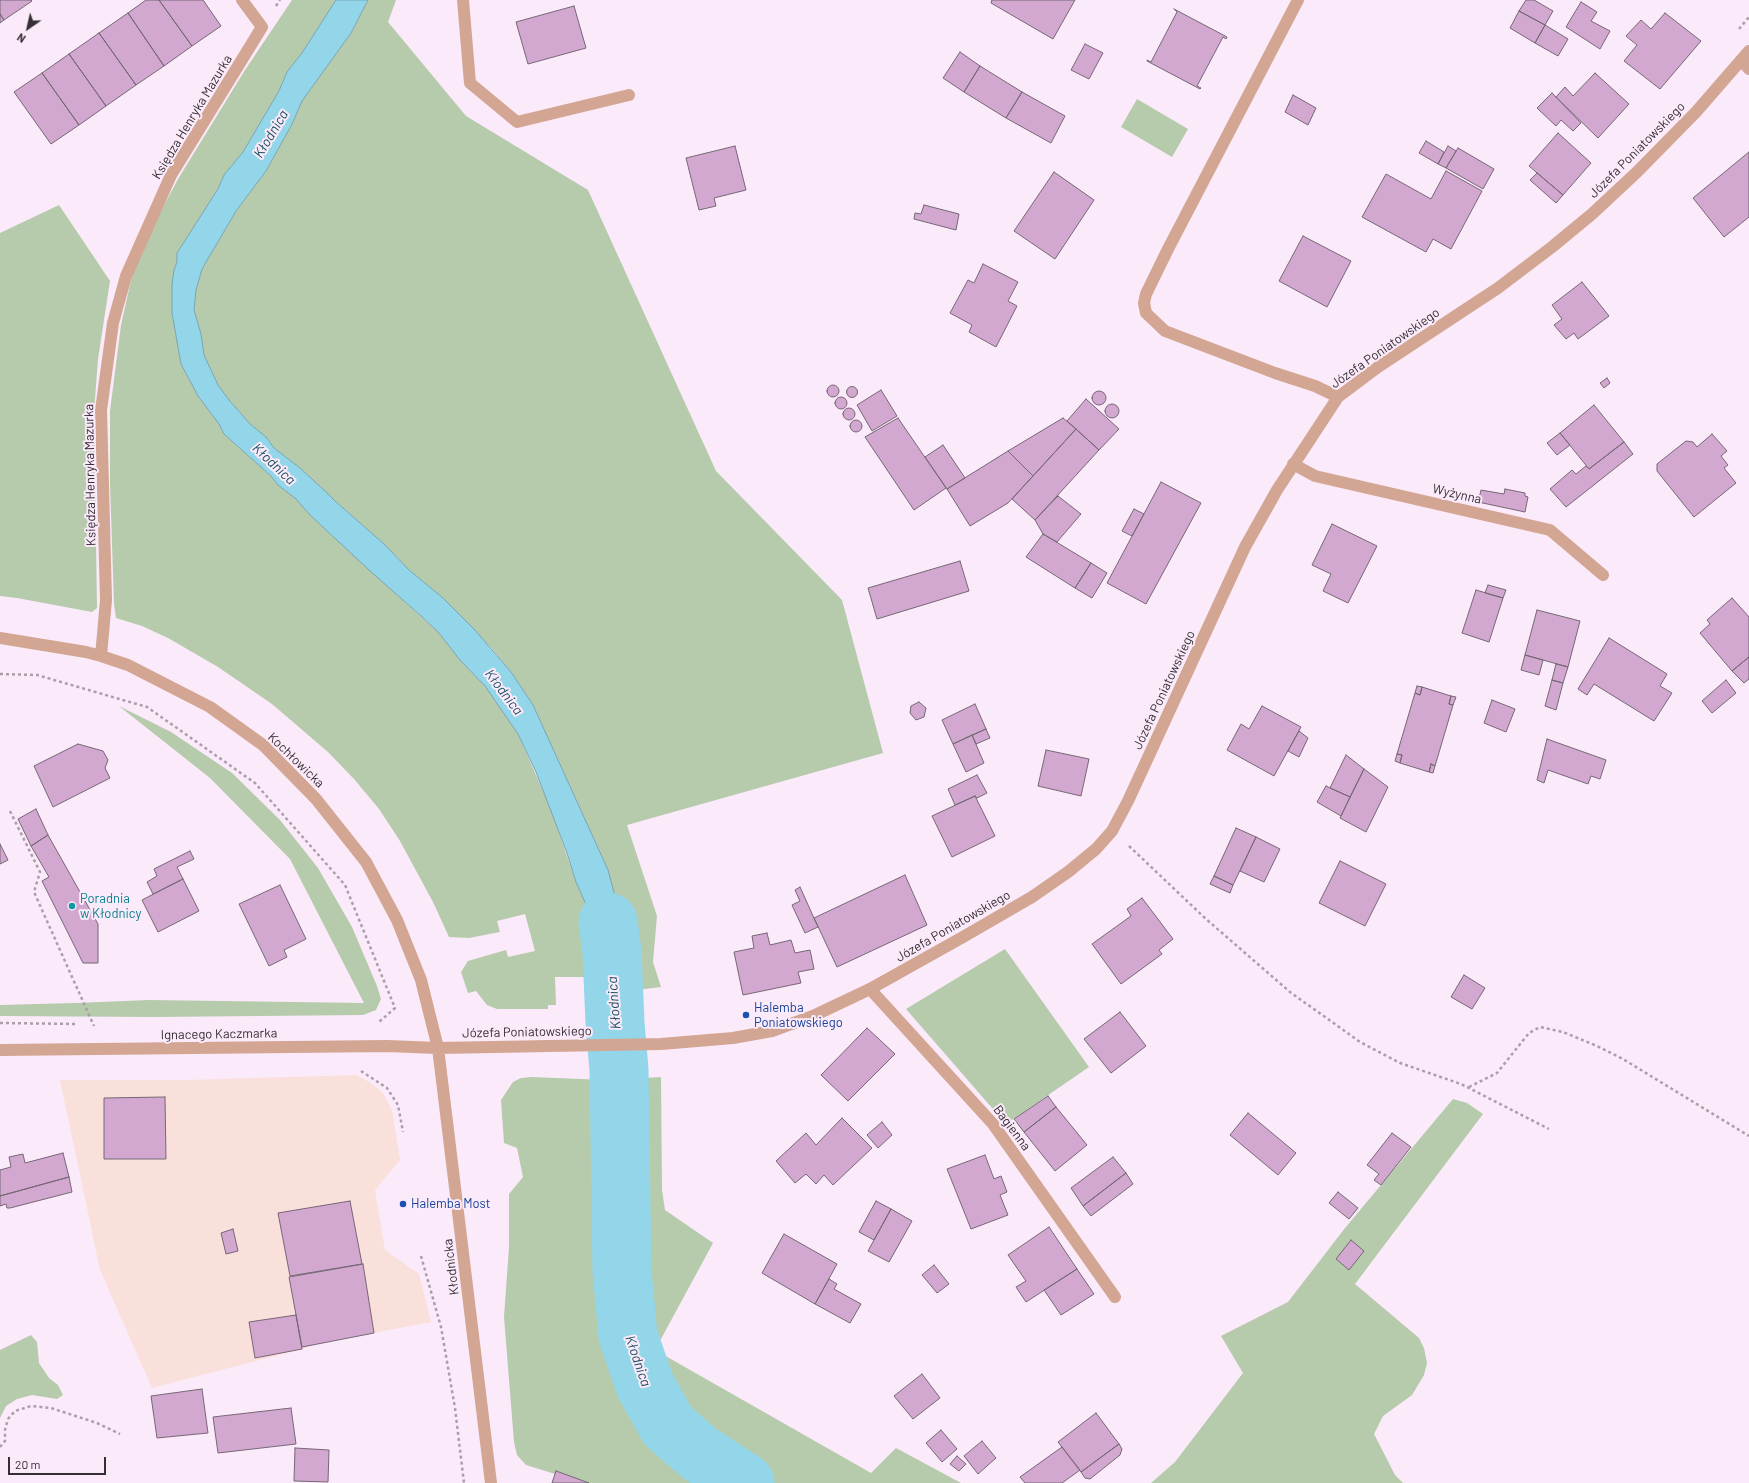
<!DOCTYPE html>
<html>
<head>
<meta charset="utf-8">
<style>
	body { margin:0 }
	#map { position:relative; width:1749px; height:1483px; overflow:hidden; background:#fbeafa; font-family:Barlow,sans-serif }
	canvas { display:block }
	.north { position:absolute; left:8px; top:8px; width:40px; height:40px; -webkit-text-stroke:3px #fbeafa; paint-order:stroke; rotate:214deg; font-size:11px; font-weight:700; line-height:16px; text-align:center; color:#352e34 }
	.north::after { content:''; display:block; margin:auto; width:14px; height:18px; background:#352e34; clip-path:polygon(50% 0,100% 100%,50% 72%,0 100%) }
	.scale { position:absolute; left:8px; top:1457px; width:98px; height:18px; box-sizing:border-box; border:2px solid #352e34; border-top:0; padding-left:5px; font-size:12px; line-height:14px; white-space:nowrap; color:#352e34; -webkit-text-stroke:3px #fbeafa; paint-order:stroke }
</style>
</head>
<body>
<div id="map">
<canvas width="1749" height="1483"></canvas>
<div class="north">N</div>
<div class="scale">20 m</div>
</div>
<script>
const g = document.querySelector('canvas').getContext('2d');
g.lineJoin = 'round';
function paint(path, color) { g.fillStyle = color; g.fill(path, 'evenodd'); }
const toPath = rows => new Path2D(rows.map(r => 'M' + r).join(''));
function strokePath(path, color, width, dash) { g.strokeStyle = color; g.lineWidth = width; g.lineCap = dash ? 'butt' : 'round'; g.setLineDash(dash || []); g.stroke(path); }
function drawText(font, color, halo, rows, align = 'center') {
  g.font = font + ' Barlow,sans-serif'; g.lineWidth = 4; g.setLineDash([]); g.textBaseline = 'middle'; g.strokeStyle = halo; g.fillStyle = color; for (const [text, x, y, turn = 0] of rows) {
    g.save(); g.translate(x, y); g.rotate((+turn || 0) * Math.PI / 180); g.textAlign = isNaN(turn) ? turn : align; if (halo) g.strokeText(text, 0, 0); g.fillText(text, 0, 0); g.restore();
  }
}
const commercial = toPath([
	[356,1075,371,1083,383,1093,392,1110,400,1160,375,1190,385,1250,419,1274,431,1322,316,1344,302,1349,152,1388,100,1270,60,1080,186,1080]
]);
const green = toPath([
	[292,0,336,0,302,53,287,72,279,91,243,152,224,175,218,189,177,253,177,262,174,270,172,313,181,364,198,396,219,424,224,434,271,476,278,485,296,499,310,515,439,633,460,660,485,686,518,734,550,807,576,882,588,909,601,957,604,1004,601,1004,598,977,555,977,556,1005,548,1005,548,1009,497,1009,487,1005,476,991,468,993,461,972,468,961,506,950,508,957,535,951,525,914,497,921,500,932,469,938,449,937,433,902,400,841,379,809,354,779,328,752,272,704,218,667,168,638,142,626,116,618,114,604,110,484,110,411,121,325,132,276,155,222,178,179,245,70],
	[368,0,396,0,388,22,466,116,588,190,716,471,842,600,883,753,627,825,657,916,653,962,661,987,629,991,620,915,608,870,533,705,511,672,493,650,443,598,409,570,384,544,335,501,300,468,274,448,266,437,250,424,229,400,218,385,204,355,201,334,194,310,196,290,202,269,236,211,266,171,292,124,302,101,351,33],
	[1137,99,1188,129,1172,157,1121,127],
	[59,205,110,281,98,359,94,412,97,608,92,612,17,598,0,596,0,233],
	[119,706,171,732,232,773,280,820,318,868,352,927,377,986,381,999,376,1010,363,1015,155,1017,0,1016,0,1005,76,1003,149,1000,364,1003,290,859,210,778],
	[1005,949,1089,1067,1006,1124,906,1009],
	[531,1077,606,1080,611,1182,633,1179,628,1167,626,1079,661,1077,662,1190,665,1210,713,1243,655,1350,871,1473,896,1448,961,1483,584,1483,526,1465,517,1455,514,1442,504,1317,509,1247,509,1194,523,1177,517,1148,504,1143,501,1100,513,1082,521,1078],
	[1453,1099,1467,1103,1483,1114,1355,1284,1419,1338,1424,1348,1427,1363,1424,1375,1412,1395,1383,1416,1374,1434,1395,1475,1403,1483,1151,1483,1175,1462,1243,1373,1221,1336,1288,1302,1345,1228],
	[31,1335,37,1342,39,1363,49,1378,58,1385,63,1395,57,1399,32,1395,17,1399,6,1406,0,1418,0,1350]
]);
const water = toPath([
	[336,0,368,0,351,33,302,101,292,124,266,171,236,211,202,269,196,290,194,310,201,334,204,355,218,385,229,400,250,424,266,437,274,448,300,468,326,492,335,501,384,544,409,570,443,598,474,629,511,672,533,705,608,870,620,915,629,1004,604,1004,601,957,597,940,588,909,576,882,567,853,536,772,518,734,485,686,460,660,439,633,420,615,369,570,310,515,296,499,278,485,271,476,224,434,219,424,198,396,181,364,172,313,172,284,174,270,177,262,177,253,218,189,224,175,243,152,279,91,287,72,302,53,336,0]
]);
const river = toPath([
	[608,922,612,952,615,1023,619,1070,622,1271,628,1336,645,1385,668,1426,699,1453,745,1483]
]);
const building = toPath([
	[0,0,31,0,32,1,4,20,0,14,0,0],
	[146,0,159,0,192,46,164,66,128,13,146,0],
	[159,0,203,0,221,26,192,46,159,0],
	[992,0,1075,0,1053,39,991,3,992,0],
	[1526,0,1534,0,1553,11,1545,25,1519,11,1526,0],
	[1581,2,1597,12,1591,21,1610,31,1600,49,1566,27,1581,2],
	[574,6,586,48,528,64,516,22,574,6],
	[1174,9,1227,37,1226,39,1223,37,1197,86,1201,88,1200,89,1147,61,1147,60,1151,62,1177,12,1174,9],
	[1519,11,1545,25,1535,43,1510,28,1519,11],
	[128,13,164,66,136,85,99,33,128,13],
	[1665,13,1701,41,1660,89,1624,61,1637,45,1626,36,1641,20,1651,29,1665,13],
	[0,14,4,20,0,23,0,14],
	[1545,25,1568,39,1558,56,1535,43,1545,25],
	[99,33,136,85,106,106,69,54,99,33],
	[1085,44,1103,53,1089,79,1071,70,1085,44],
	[960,52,980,66,964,92,943,78,960,52],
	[69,54,106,106,79,125,42,73,69,54],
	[980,66,1022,92,1006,118,964,92,980,66],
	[42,73,79,125,51,144,14,92,42,73],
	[1595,73,1629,104,1598,138,1556,97,1565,87,1573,96,1595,73],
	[1022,92,1065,116,1051,143,1006,118,1022,92],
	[1552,93,1581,123,1573,131,1561,120,1556,126,1537,108,1552,93],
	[1293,95,1316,108,1308,125,1285,112,1293,95],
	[1558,133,1591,163,1563,195,1529,166,1558,133],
	[1426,141,1444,152,1438,164,1419,153,1426,141],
	[735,146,746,190,714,198,716,206,699,210,686,158,735,146],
	[1448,146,1456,151,1446,168,1438,164,1448,146],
	[1458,148,1494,169,1483,189,1446,168,1458,148],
	[1749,152,1749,217,1724,237,1693,198,1749,152],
	[1446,171,1482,191,1451,249,1433,239,1426,252,1362,217,1386,174,1431,199,1446,171],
	[1054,172,1094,200,1055,259,1014,231,1054,172],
	[1537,173,1563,195,1556,203,1530,180,1537,173],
	[924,205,959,214,956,230,914,219,915,213,921,214,924,205],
	[1303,236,1351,261,1327,307,1279,281,1303,236],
	[983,264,1018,282,1008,301,1017,306,996,347,969,332,972,325,950,313,968,280,974,283,983,264],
	[1582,282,1609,316,1578,339,1574,333,1566,339,1554,325,1562,319,1552,305,1582,282],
	[1607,378,1610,383,1604,388,1600,383,1607,378],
	'827 391a6 6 0 1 1 12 0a6 6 0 1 1-12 0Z',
	'846.5 392a5.5 5.5 0 1 1 11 0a5.5 5.5 0 1 1-11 0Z',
	[881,390,897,416,872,431,857,405,881,390],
	'1092 398a7 7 0 1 1 14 0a7 7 0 1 1-14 0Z',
	'835 403a6 6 0 1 1 12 0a6 6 0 1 1-12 0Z',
	[1086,399,1119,429,1099,450,1067,421,1086,399],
	'1105 411a7 7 0 1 1 14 0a7 7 0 1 1-14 0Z',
	[1594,405,1624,442,1589,469,1560,433,1594,405],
	'843 414a6 6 0 1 1 12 0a6 6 0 1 1-12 0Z',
	[898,418,946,488,914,510,865,437,898,418],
	[1063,418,1076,429,1033,476,1008,451,1063,418],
	'850 426a6 6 0 1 1 12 0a6 6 0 1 1-12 0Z',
	[1076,429,1099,450,1035,520,1012,499,1076,429],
	[1560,433,1570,445,1557,455,1547,443,1560,433],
	[1712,434,1727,451,1721,456,1728,465,1724,468,1736,483,1694,517,1657,471,1657,464,1686,441,1693,442,1697,447,1712,434],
	[1624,442,1633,454,1566,507,1550,489,1572,470,1576,474,1586,466,1589,469,1624,442],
	[943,445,965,478,947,489,925,457,943,445],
	[1008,451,1033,476,1008,503,970,526,947,489,1008,451],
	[1161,482,1201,503,1146,604,1107,583,1161,482],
	[1505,489,1525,493,1525,496,1528,497,1525,512,1478,502,1481,490,1504,494,1505,489],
	[1058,496,1081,514,1057,542,1043,534,1035,520,1058,496],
	[1134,509,1144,514,1132,536,1122,531,1134,509],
	[1332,524,1377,546,1348,603,1323,591,1331,574,1312,565,1332,524],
	[1043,534,1091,563,1075,588,1026,557,1043,534],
	[960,561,969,591,877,619,868,588,960,561],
	[1091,563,1107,573,1092,598,1075,588,1091,563],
	[1488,585,1506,590,1503,598,1485,593,1488,585],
	[1476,590,1503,598,1489,642,1462,633,1476,590],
	[1732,598,1749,617,1749,657,1732,671,1700,633,1710,624,1707,620,1732,598],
	[1537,610,1580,621,1568,667,1525,655,1537,610],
	[1609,638,1667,674,1660,686,1672,693,1654,721,1594,684,1587,695,1578,689,1609,638],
	[1525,655,1543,660,1539,675,1521,670,1525,655],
	[1749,657,1749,679,1744,683,1732,671,1749,657],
	[1556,664,1568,667,1563,683,1552,680,1556,664],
	[1552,680,1563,683,1556,710,1545,706,1552,680],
	[1726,680,1736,693,1712,713,1702,701,1726,680],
	[1417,686,1422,687,1420,695,1415,693,1417,686],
	[1422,687,1451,696,1449,704,1453,705,1435,766,1431,764,1429,772,1400,763,1402,755,1397,754,1415,693,1420,695,1422,687],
	[1451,696,1456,697,1453,705,1449,704,1451,696],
	[1492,700,1515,709,1506,732,1484,723,1492,700],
	[919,702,926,708,924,717,916,720,910,713,911,706,919,702],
	[975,704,986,729,953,744,942,720,975,704],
	[1262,706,1301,727,1274,776,1227,750,1241,724,1249,729,1262,706],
	[986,729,990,738,976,744,972,735,986,729],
	[1299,731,1308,738,1299,757,1288,751,1299,731],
	[972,735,984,763,966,772,953,744,972,735],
	[1547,739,1606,760,1600,779,1591,776,1588,784,1548,770,1544,783,1537,780,1547,739],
	[78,744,103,751,108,760,105,768,110,778,53,807,34,766,78,744],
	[1046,750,1089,759,1081,796,1038,786,1046,750],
	[1397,754,1402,755,1400,763,1395,761,1397,754],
	[1346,755,1364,769,1350,797,1330,788,1346,755],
	[1431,764,1435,766,1433,773,1429,772,1431,764],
	[1364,769,1388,787,1366,832,1340,818,1364,769],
	[977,775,987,793,977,798,975,796,955,805,948,789,977,775],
	[1326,786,1350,797,1341,816,1317,802,1326,786],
	[975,796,995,836,952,857,932,816,975,796],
	[36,809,48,835,31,846,18,819,36,809],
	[1236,828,1256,837,1233,885,1214,876,1236,828],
	[48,835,98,924,98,963,83,963,42,881,49,877,31,846,48,835],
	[1256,837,1280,849,1264,882,1240,871,1256,837],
	[0,844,8,860,0,864,0,844],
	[190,851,194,859,177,867,183,879,153,894,147,882,157,876,154,869,190,851],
	[1340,861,1386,884,1365,926,1319,903,1340,861],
	[905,875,927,925,837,967,814,918,905,875],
	[1214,876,1233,885,1230,893,1210,884,1214,876],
	[183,879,199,911,158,932,142,900,183,879],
	[280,885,306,939,284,950,287,957,269,966,239,904,280,885],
	[800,887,818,927,805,933,792,905,800,901,795,890,800,887],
	[1142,898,1173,939,1159,950,1162,954,1121,984,1092,944,1131,916,1127,909,1142,898],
	[767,933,770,945,791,940,795,953,810,950,814,969,798,972,801,983,743,995,734,952,754,948,752,936,767,933],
	[1464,975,1485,988,1472,1009,1451,997,1464,975],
	[1120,1012,1146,1046,1111,1073,1084,1039,1120,1012],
	[867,1028,895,1054,848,1101,821,1075,867,1028],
	[1048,1096,1056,1107,1024,1132,1014,1119,1048,1096],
	[165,1097,166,1159,104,1159,104,1098,165,1097],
	[1056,1107,1087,1145,1055,1171,1024,1132,1056,1107],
	[1248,1113,1296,1153,1278,1175,1230,1135,1248,1113],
	[842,1118,872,1148,833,1185,824,1175,816,1184,806,1174,795,1183,776,1161,806,1133,816,1145,842,1118],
	[882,1122,892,1135,878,1148,867,1135,882,1122],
	[1392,1133,1411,1147,1381,1185,1374,1180,1379,1174,1367,1165,1392,1133],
	[63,1153,69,1177,0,1196,0,1170,11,1167,9,1157,23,1154,25,1163,63,1153],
	[985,1155,994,1179,1001,1176,1007,1192,1000,1195,1008,1215,971,1229,947,1169,985,1155],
	[1113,1157,1126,1173,1083,1206,1071,1188,1113,1157],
	[1126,1173,1133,1184,1091,1216,1083,1206,1126,1173],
	[69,1177,72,1192,10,1208,7,1208,6,1204,0,1206,0,1196,69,1177],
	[1338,1192,1358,1208,1349,1219,1329,1203,1338,1192],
	[350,1201,362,1264,290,1276,278,1213,350,1201],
	[876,1201,891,1209,874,1240,859,1232,876,1201],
	[891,1209,912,1221,889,1262,868,1251,891,1209],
	[1049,1227,1077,1269,1026,1302,1016,1287,1026,1281,1008,1255,1049,1227],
	[233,1229,238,1251,226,1254,221,1233,233,1229],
	[784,1234,837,1264,815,1304,762,1273,784,1234],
	[1351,1240,1364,1251,1349,1270,1336,1259,1351,1240],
	[363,1264,374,1333,302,1347,289,1277,363,1264],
	[934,1265,949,1284,937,1293,922,1275,934,1265],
	[1077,1269,1094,1294,1061,1315,1044,1290,1077,1269],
	[829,1279,837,1284,834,1289,861,1304,850,1323,815,1304,829,1279],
	[296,1315,302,1349,255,1358,249,1322,296,1315],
	[922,1374,940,1398,913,1419,894,1396,922,1374],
	[202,1389,208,1433,157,1438,151,1396,202,1389],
	[291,1408,296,1444,218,1453,213,1417,291,1408],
	[1096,1413,1119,1444,1081,1472,1058,1442,1096,1413],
	[941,1430,957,1449,942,1462,926,1443,941,1430],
	[982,1441,996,1458,978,1474,964,1456,982,1441],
	[1119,1444,1122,1449,1120,1455,1090,1479,1085,1478,1081,1472,1119,1444],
	[1062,1447,1080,1470,1062,1483,1025,1483,1020,1477,1062,1447],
	[295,1448,329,1450,328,1482,294,1481,295,1448],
	[957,1456,966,1464,959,1471,950,1464,957,1456],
	[556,1471,589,1483,552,1483,556,1471]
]);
const path = toPath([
	[276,6,280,0],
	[1739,29,1749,17],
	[0,674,37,675,147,707,255,783,345,885,395,1008,379,1022],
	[10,811,40,872,34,892,94,1026],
	[1129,846,1206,919,1290,992,1360,1042,1400,1063,1461,1084,1549,1129],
	[0,1023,78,1024],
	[361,1071,387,1088,398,1105,403,1132],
	[1469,1087,1497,1073,1529,1033,1540,1027,1563,1032,1597,1046,1623,1059,1749,1136],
	[421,1256,441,1327,455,1408,464,1483],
	[0,1447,5,1441,5,1430,8,1419,15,1411,31,1406,51,1408,97,1423,120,1434]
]);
const minor = toPath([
	[463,0,470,83,517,122,629,95],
	[1298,0,1168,249,1146,294,1144,303,1146,313,1165,331,1275,373,1315,386,1338,397],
	[1741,60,1749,69],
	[1293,464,1315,476,1550,530,1603,575],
	[0,638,86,652,101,656,128,665,210,707,263,745,316,799,366,862,397,920,421,980,438,1048,491,1483],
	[101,656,106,600,101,410,113,323,126,276,171,175,262,27,242,0],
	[870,989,993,1124,1115,1297],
	[0,1050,387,1046,438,1048,661,1044,733,1038,772,1031,813,1016,870,989,963,937,1032,897,1068,872,1096,849,1112,831,1128,801,1245,547,1277,490,1338,397,1378,367,1498,288,1552,247,1592,214,1637,172,1696,112,1749,51]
]);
const markers = [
	[72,906,4,"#0f9aa8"],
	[746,1015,4,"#1a4fb4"],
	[403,1204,4,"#1a4fb4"]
];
const streetNames = [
	["Księdza Henryka Mazurka",192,117,-59],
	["Józefa Poniatowskiego",1637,150,-45],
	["Józefa Poniatowskiego",1385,348,-35],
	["Księdza Henryka Mazurka",90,475,-91],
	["Wyżynna",1457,494,13],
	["Józefa Poniatowskiego",1164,690,-65],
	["Kochłowicka",296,760,44],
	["Józefa Poniatowskiego",953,926,-30],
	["Józefa Poniatowskiego",527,1032,-1],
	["Ignacego Kaczmarka",219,1034,-1],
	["Bagienna",1012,1128,53],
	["Kłodnicka",451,1267,-97]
];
const cultureNames = [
	["Poradnia",80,899],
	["w Kłodnicy",80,914]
];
const transitNames = [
	["Halemba",754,1008],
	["Poniatowskiego",754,1023],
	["Halemba Most",411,1204]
];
const waterNames = [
	["Kłodnica",271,134,-59],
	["Kłodnica",274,464,43],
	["Kłodnica",504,692,53],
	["Kłodnica",614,1003,-94],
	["Kłodnica",638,1361,71]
];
paint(commercial, '#fae0db');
paint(green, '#b6caac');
paint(water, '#93d6ea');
strokePath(water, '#77a4b3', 1);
strokePath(river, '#93d6ea', 59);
paint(building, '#d2a8d0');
strokePath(building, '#766775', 1);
strokePath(path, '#ab9eaa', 2.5, [3, 3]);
strokePath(minor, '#d3a593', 12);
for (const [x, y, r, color] of markers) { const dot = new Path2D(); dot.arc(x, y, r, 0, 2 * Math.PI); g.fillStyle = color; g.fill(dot); strokePath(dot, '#fbeafa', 1.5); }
drawText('13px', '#352e34', '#fbeafa', streetNames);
drawText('13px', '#0d838f', '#fbeafa', cultureNames, 'left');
drawText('13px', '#164399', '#fbeafa', transitNames, 'left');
drawText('italic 14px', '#195160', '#fbeafa', waterNames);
</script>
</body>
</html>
